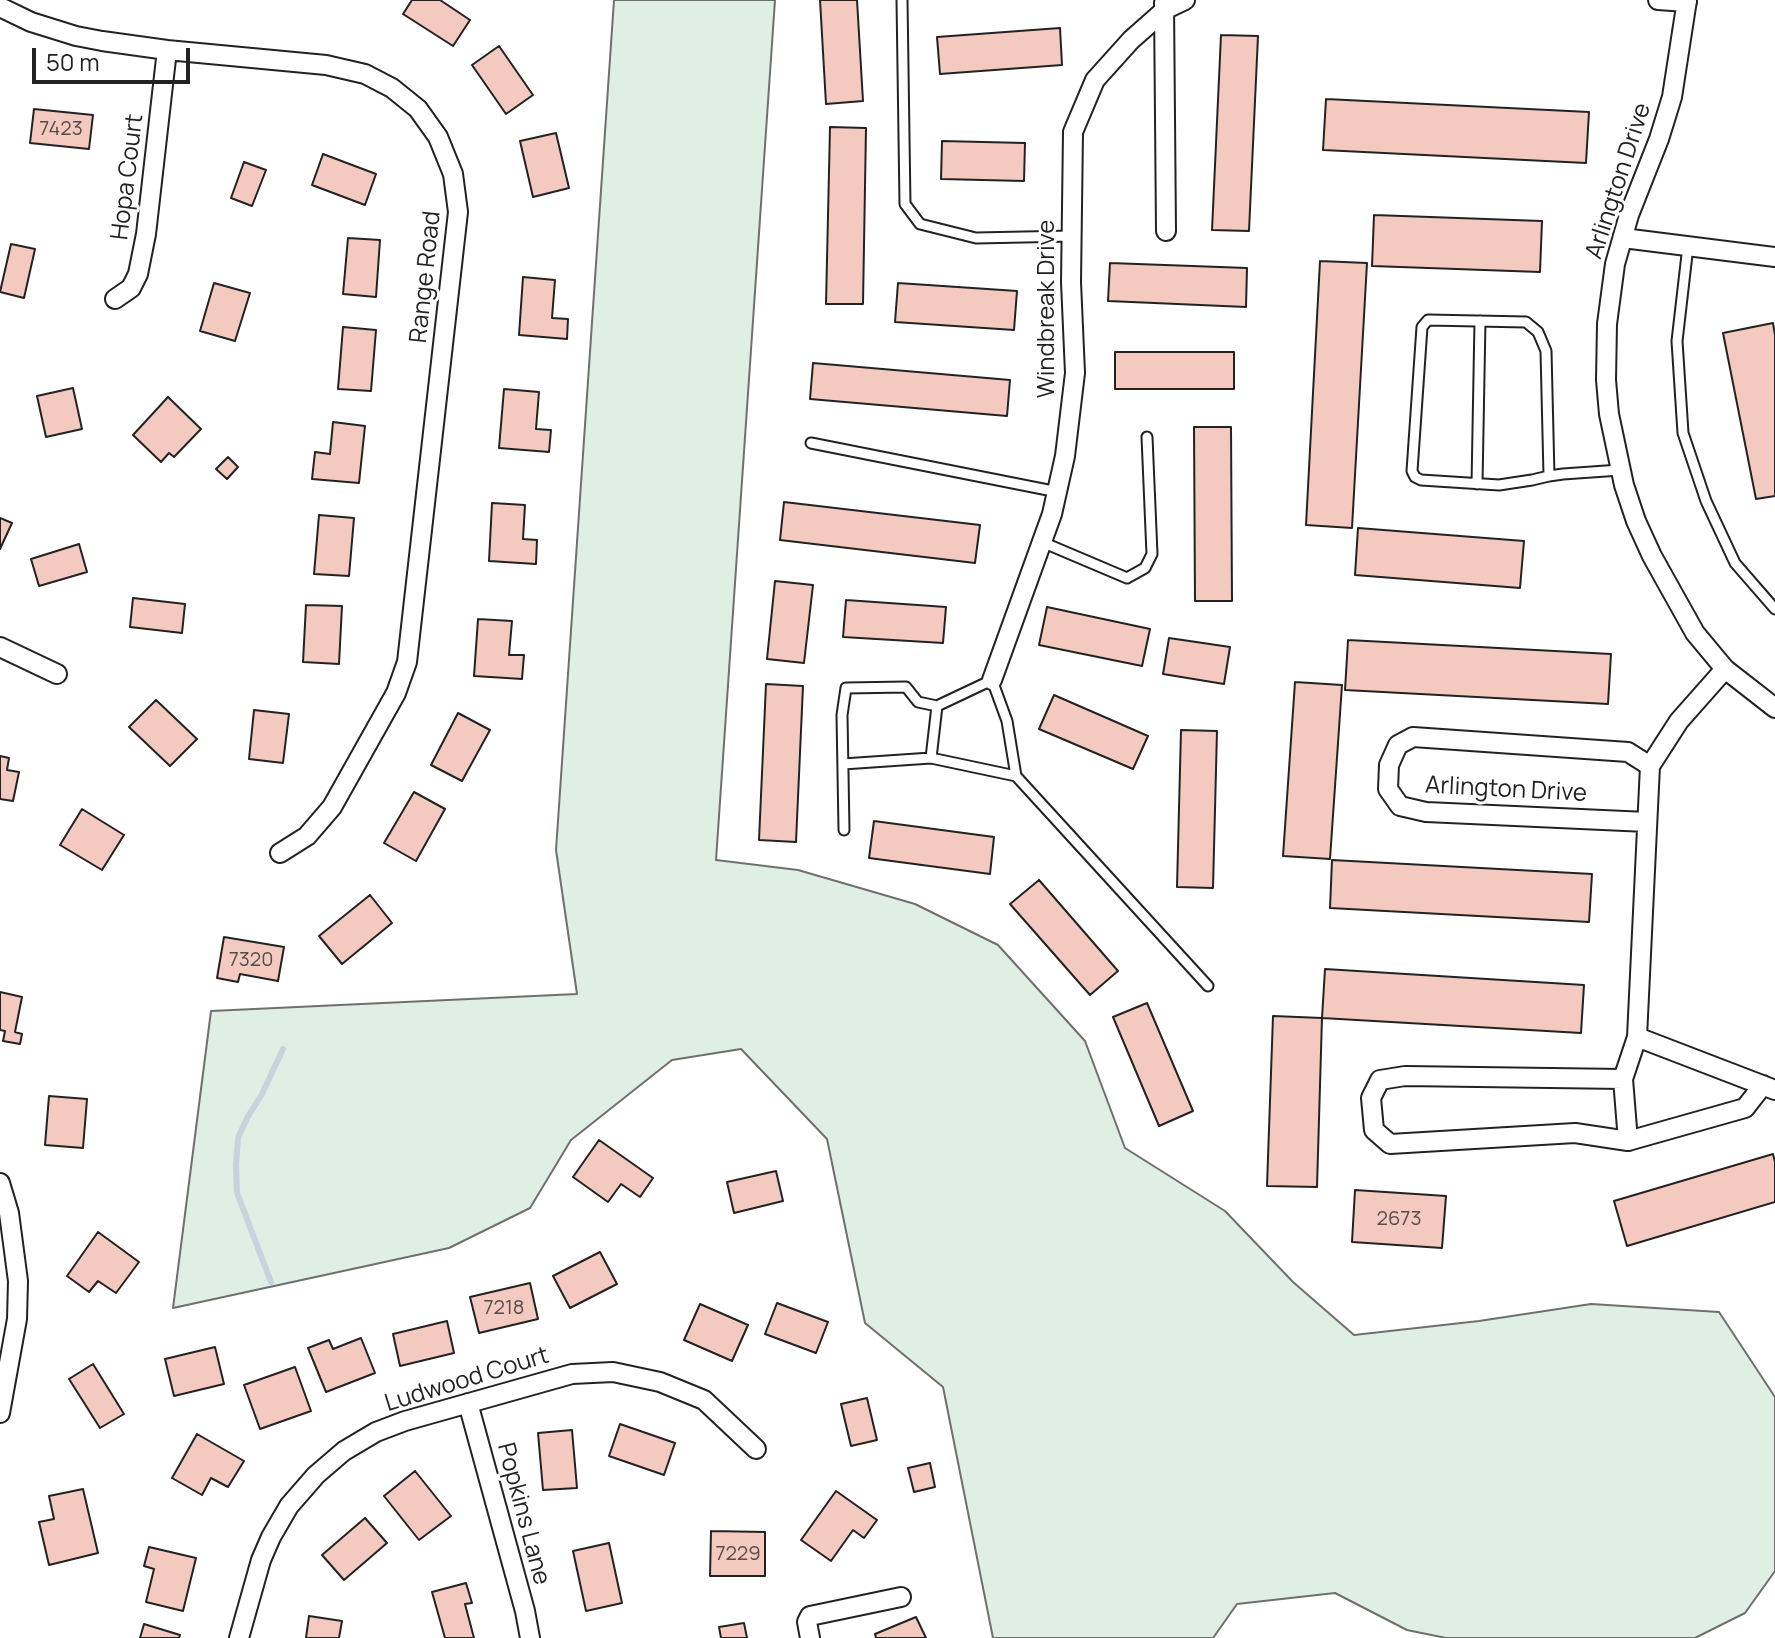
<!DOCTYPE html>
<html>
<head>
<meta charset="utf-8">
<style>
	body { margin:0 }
	#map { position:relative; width:1775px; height:1638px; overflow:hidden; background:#fff; font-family:Manrope,sans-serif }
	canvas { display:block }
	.scale { position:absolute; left:32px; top:48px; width:158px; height:36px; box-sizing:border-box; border:4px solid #222; border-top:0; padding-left:10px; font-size:24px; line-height:28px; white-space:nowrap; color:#222; -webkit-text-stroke:6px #fff; paint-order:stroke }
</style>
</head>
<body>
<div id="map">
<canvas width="1775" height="1638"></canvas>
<div class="scale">50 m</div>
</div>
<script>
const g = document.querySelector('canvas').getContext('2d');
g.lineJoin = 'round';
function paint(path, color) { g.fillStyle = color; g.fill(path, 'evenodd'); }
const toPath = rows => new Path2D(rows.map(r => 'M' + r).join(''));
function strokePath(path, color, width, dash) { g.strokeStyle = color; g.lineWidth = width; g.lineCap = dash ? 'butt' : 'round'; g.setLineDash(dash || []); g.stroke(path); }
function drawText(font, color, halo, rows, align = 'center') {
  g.font = font + ' Manrope,sans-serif'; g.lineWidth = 6; g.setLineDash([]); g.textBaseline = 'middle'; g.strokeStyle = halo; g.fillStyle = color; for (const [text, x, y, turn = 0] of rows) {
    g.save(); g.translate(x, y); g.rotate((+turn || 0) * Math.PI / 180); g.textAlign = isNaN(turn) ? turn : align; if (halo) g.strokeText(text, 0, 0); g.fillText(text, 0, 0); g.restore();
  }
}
const green = toPath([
	[614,0,775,0,716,860,798,870,915,904,998,945,1085,1041,1125,1148,1225,1211,1293,1282,1354,1335,1479,1321,1591,1304,1719,1312,1775,1397,1775,1571,1745,1613,1695,1638,1446,1638,1407,1630,1335,1593,1237,1604,1213,1638,993,1638,943,1387,865,1323,827,1139,741,1049,672,1060,571,1140,530,1208,449,1248,173,1308,211,1011,577,994,556,850,614,0]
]);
const stream = toPath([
	[271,1282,237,1193,236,1165,238,1138,247,1118,262,1094,283,1049]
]);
const building = toPath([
	[412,0,440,0,470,20,453,46,403,14,412,0],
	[820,0,857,0,863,101,826,104,820,0],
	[1060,28,1062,65,940,74,937,37,1060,28],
	[1221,35,1258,36,1249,231,1212,230,1221,35],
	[499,46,533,95,506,114,472,65,499,46],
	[1326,99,1589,112,1586,163,1323,150,1326,99],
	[34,109,93,115,89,149,30,143,34,109],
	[830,127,866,128,863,304,826,304,830,127],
	[556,133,569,188,533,197,520,141,556,133],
	[942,141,1025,143,1024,181,941,179,942,141],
	[323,154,376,174,365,205,312,185,323,154],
	[244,162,266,170,252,206,231,198,244,162],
	[1374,215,1542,221,1540,272,1372,266,1374,215],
	[348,238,380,240,376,297,343,294,348,238],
	[11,244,35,249,24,298,0,292,11,244],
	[1320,261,1367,263,1352,528,1306,525,1320,261],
	[1110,263,1247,268,1246,307,1108,301,1110,263],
	[523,277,555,280,552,318,568,319,567,339,519,335,523,277],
	[214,283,250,293,235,341,200,331,214,283],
	[898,283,1017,291,1014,330,895,322,898,283],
	[1773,323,1775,335,1775,496,1756,499,1723,333,1773,323],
	[343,327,376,330,371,391,338,389,343,327],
	[1115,352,1234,352,1234,389,1115,389,1115,352],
	[813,363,1010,380,1007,416,810,399,813,363],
	[73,388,82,429,46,437,37,396,73,388],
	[504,389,539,392,536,429,551,430,549,452,499,448,504,389],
	[168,397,201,429,174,457,169,453,161,462,133,435,168,397],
	[333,422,365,426,359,483,312,479,315,452,330,454,333,422],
	[1194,427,1231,427,1232,601,1195,601,1194,427],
	[228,457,238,467,227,479,216,469,228,457],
	[784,502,980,525,975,563,780,540,784,502],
	[492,503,525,505,523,539,537,540,536,564,489,561,492,503],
	[319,515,354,518,349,576,314,574,319,515],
	[0,518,12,523,0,549,0,518],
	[1358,528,1524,541,1520,588,1355,575,1358,528],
	[79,544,87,572,39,586,31,559,79,544],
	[775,581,813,585,804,663,767,659,775,581],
	[133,598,185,604,182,633,130,627,133,598],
	[846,600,946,607,943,643,843,637,846,600],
	[306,605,342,606,339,664,303,662,306,605],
	[1047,607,1150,629,1142,666,1039,645,1047,607],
	[478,619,512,621,509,655,524,655,522,679,474,676,478,619],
	[1169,638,1230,647,1224,684,1163,674,1169,638],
	[1348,640,1611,654,1608,704,1345,690,1348,640],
	[1295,682,1342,685,1330,859,1283,856,1295,682],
	[766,684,803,686,796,842,759,840,766,684],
	[1054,695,1148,736,1133,769,1039,729,1054,695],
	[156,700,197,739,170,766,129,727,156,700],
	[254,710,289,714,283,763,249,759,254,710],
	[458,713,490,730,462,781,431,765,458,713],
	[1181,730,1217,731,1213,888,1177,887,1181,730],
	[0,756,9,758,7,770,19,772,13,801,0,799,0,756],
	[414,792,445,809,416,861,384,843,414,792],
	[82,809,124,835,102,870,60,845,82,809],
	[874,821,994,837,990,874,869,858,874,821],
	[1332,860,1592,874,1589,922,1330,908,1332,860],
	[1039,880,1118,971,1090,995,1010,904,1039,880],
	[370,895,392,923,342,964,319,936,370,895],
	[224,937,284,947,278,981,240,974,238,982,217,978,224,937],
	[1325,969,1584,985,1581,1033,1322,1018,1325,969],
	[0,992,22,997,15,1032,22,1034,20,1044,3,1041,5,1031,0,1030,0,992],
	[1147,1003,1193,1111,1159,1126,1113,1017,1147,1003],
	[1273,1016,1322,1018,1317,1187,1267,1186,1273,1016],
	[49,1096,87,1099,83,1148,45,1145,49,1096],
	[599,1140,653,1178,640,1197,621,1184,608,1202,573,1177,599,1140],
	[1773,1154,1775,1162,1775,1202,1627,1246,1614,1201,1773,1154],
	[776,1171,783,1201,734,1213,727,1182,776,1171],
	[1355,1190,1446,1196,1442,1248,1352,1242,1355,1190],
	[98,1232,139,1262,116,1293,98,1281,89,1292,67,1276,98,1232],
	[600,1252,617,1284,570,1308,553,1276,600,1252],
	[530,1283,538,1319,479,1333,470,1297,530,1283],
	[777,1303,828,1322,816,1353,765,1334,777,1303],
	[700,1304,748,1325,732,1361,684,1340,700,1304],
	[447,1321,454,1353,400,1366,393,1334,447,1321],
	[361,1338,375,1373,326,1392,308,1348,329,1340,333,1349,361,1338],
	[215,1347,224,1384,174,1396,165,1359,215,1347],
	[93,1364,124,1414,100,1428,69,1379,93,1364],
	[295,1367,311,1411,260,1429,244,1385,295,1367],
	[867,1398,877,1440,851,1446,841,1404,867,1398],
	[620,1424,675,1443,664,1475,609,1456,620,1424],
	[572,1430,577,1488,543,1490,538,1433,572,1430],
	[197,1434,244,1461,228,1487,211,1478,202,1495,172,1478,197,1434],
	[930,1463,935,1487,914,1492,908,1468,930,1463],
	[415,1471,451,1516,419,1540,384,1496,415,1471],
	[83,1489,98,1553,49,1565,39,1522,54,1519,49,1496,83,1489],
	[836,1491,877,1520,864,1538,853,1530,831,1561,801,1540,836,1491],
	[365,1518,387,1543,344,1580,322,1555,365,1518],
	[711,1531,765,1532,765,1576,710,1576,711,1531],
	[609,1543,622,1603,586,1611,573,1551,609,1543],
	[149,1547,196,1558,183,1611,146,1602,154,1569,144,1566,149,1547],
	[466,1583,472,1603,465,1604,474,1638,445,1638,432,1592,466,1583],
	[309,1616,342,1621,339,1638,306,1638,309,1616],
	[916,1617,926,1638,876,1638,875,1634,916,1617],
	[744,1623,747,1638,721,1638,719,1627,744,1623],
	[144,1624,180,1635,179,1638,140,1638,144,1624]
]);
const service = toPath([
	[902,0,905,204,920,224,976,238,1072,236],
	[1688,246,1677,341,1683,433,1706,501,1735,563,1775,609],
	[811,443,1058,492],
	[1549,476,1546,351,1538,332,1526,322,1428,320,1422,327,1412,471,1415,477,1421,480,1499,485,1532,480,1549,476,1563,474,1620,470],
	[1477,484,1480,321],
	[1042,542,1127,578,1145,568,1152,554,1147,437],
	[931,758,937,706],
	[843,764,931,758,1016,776,1208,986],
	[844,830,842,715,846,688,906,687,918,702,937,706,992,680,1007,721,1016,776]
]);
const minor = toPath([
	[1658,0,1687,2],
	[1687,0,1672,97,1659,139,1629,215,1615,264,1607,324,1606,380,1609,414,1624,485,1636,521,1652,556,1695,633,1725,669,1775,708],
	[1164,3,1166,231],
	[0,7,31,22,76,36,102,41,167,50,326,65,365,74,392,88,418,109,438,137,453,174,458,212,407,662,396,693,332,807,307,836,280,853],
	[1623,238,1775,257],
	[115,299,131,288,138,274,146,234,167,50],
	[0,647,57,674],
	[1725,669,1679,721,1650,766,1637,1037,1775,1090],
	[992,680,1052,514,1065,456,1075,373,1071,282,1073,132,1095,80,1131,40,1166,9,1185,0],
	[1647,822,1426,812,1400,806,1388,789,1389,765,1398,745,1413,737,1628,752,1650,766],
	[1623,1079,1405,1076,1380,1080,1371,1098,1374,1130,1390,1144,1575,1133,1628,1141,1745,1108,1763,1085],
	[1628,1141,1623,1079,1637,1037],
	[0,1183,9,1213,18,1281,17,1319,0,1413],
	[468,1403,525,1611,530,1638],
	[239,1638,261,1560,271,1537,289,1506,316,1475,344,1451,376,1432,405,1421,572,1374,613,1372,660,1382,704,1400,756,1449],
	[810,1638,807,1622,810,1616,901,1597]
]);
const numberNames = [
	["7423",61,129],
	["7320",251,960],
	["2673",1399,1219],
	["7218",504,1308],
	["7229",738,1554]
];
const streetNames = [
	["Hopa Court",128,177,-83],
	["Arlington Drive",1619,181,-72],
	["Range Road",426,277,-84],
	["Windbreak Drive",1047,309,-90],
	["Arlington Drive",1506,790,3],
	["Ludwood Court",467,1380,-17],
	["Popkins Lane",523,1514,75]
];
paint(green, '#e0efe3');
strokePath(green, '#6f6f6f', 2);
strokePath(stream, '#c7d3dd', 6);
paint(building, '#f3c9c0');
strokePath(building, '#222', 2);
strokePath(service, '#222', 13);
strokePath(minor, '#222', 22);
strokePath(service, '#fff', 9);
strokePath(minor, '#fff', 18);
drawText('20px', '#564c4a', null, numberNames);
drawText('24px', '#222', '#fff', streetNames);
</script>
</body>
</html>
